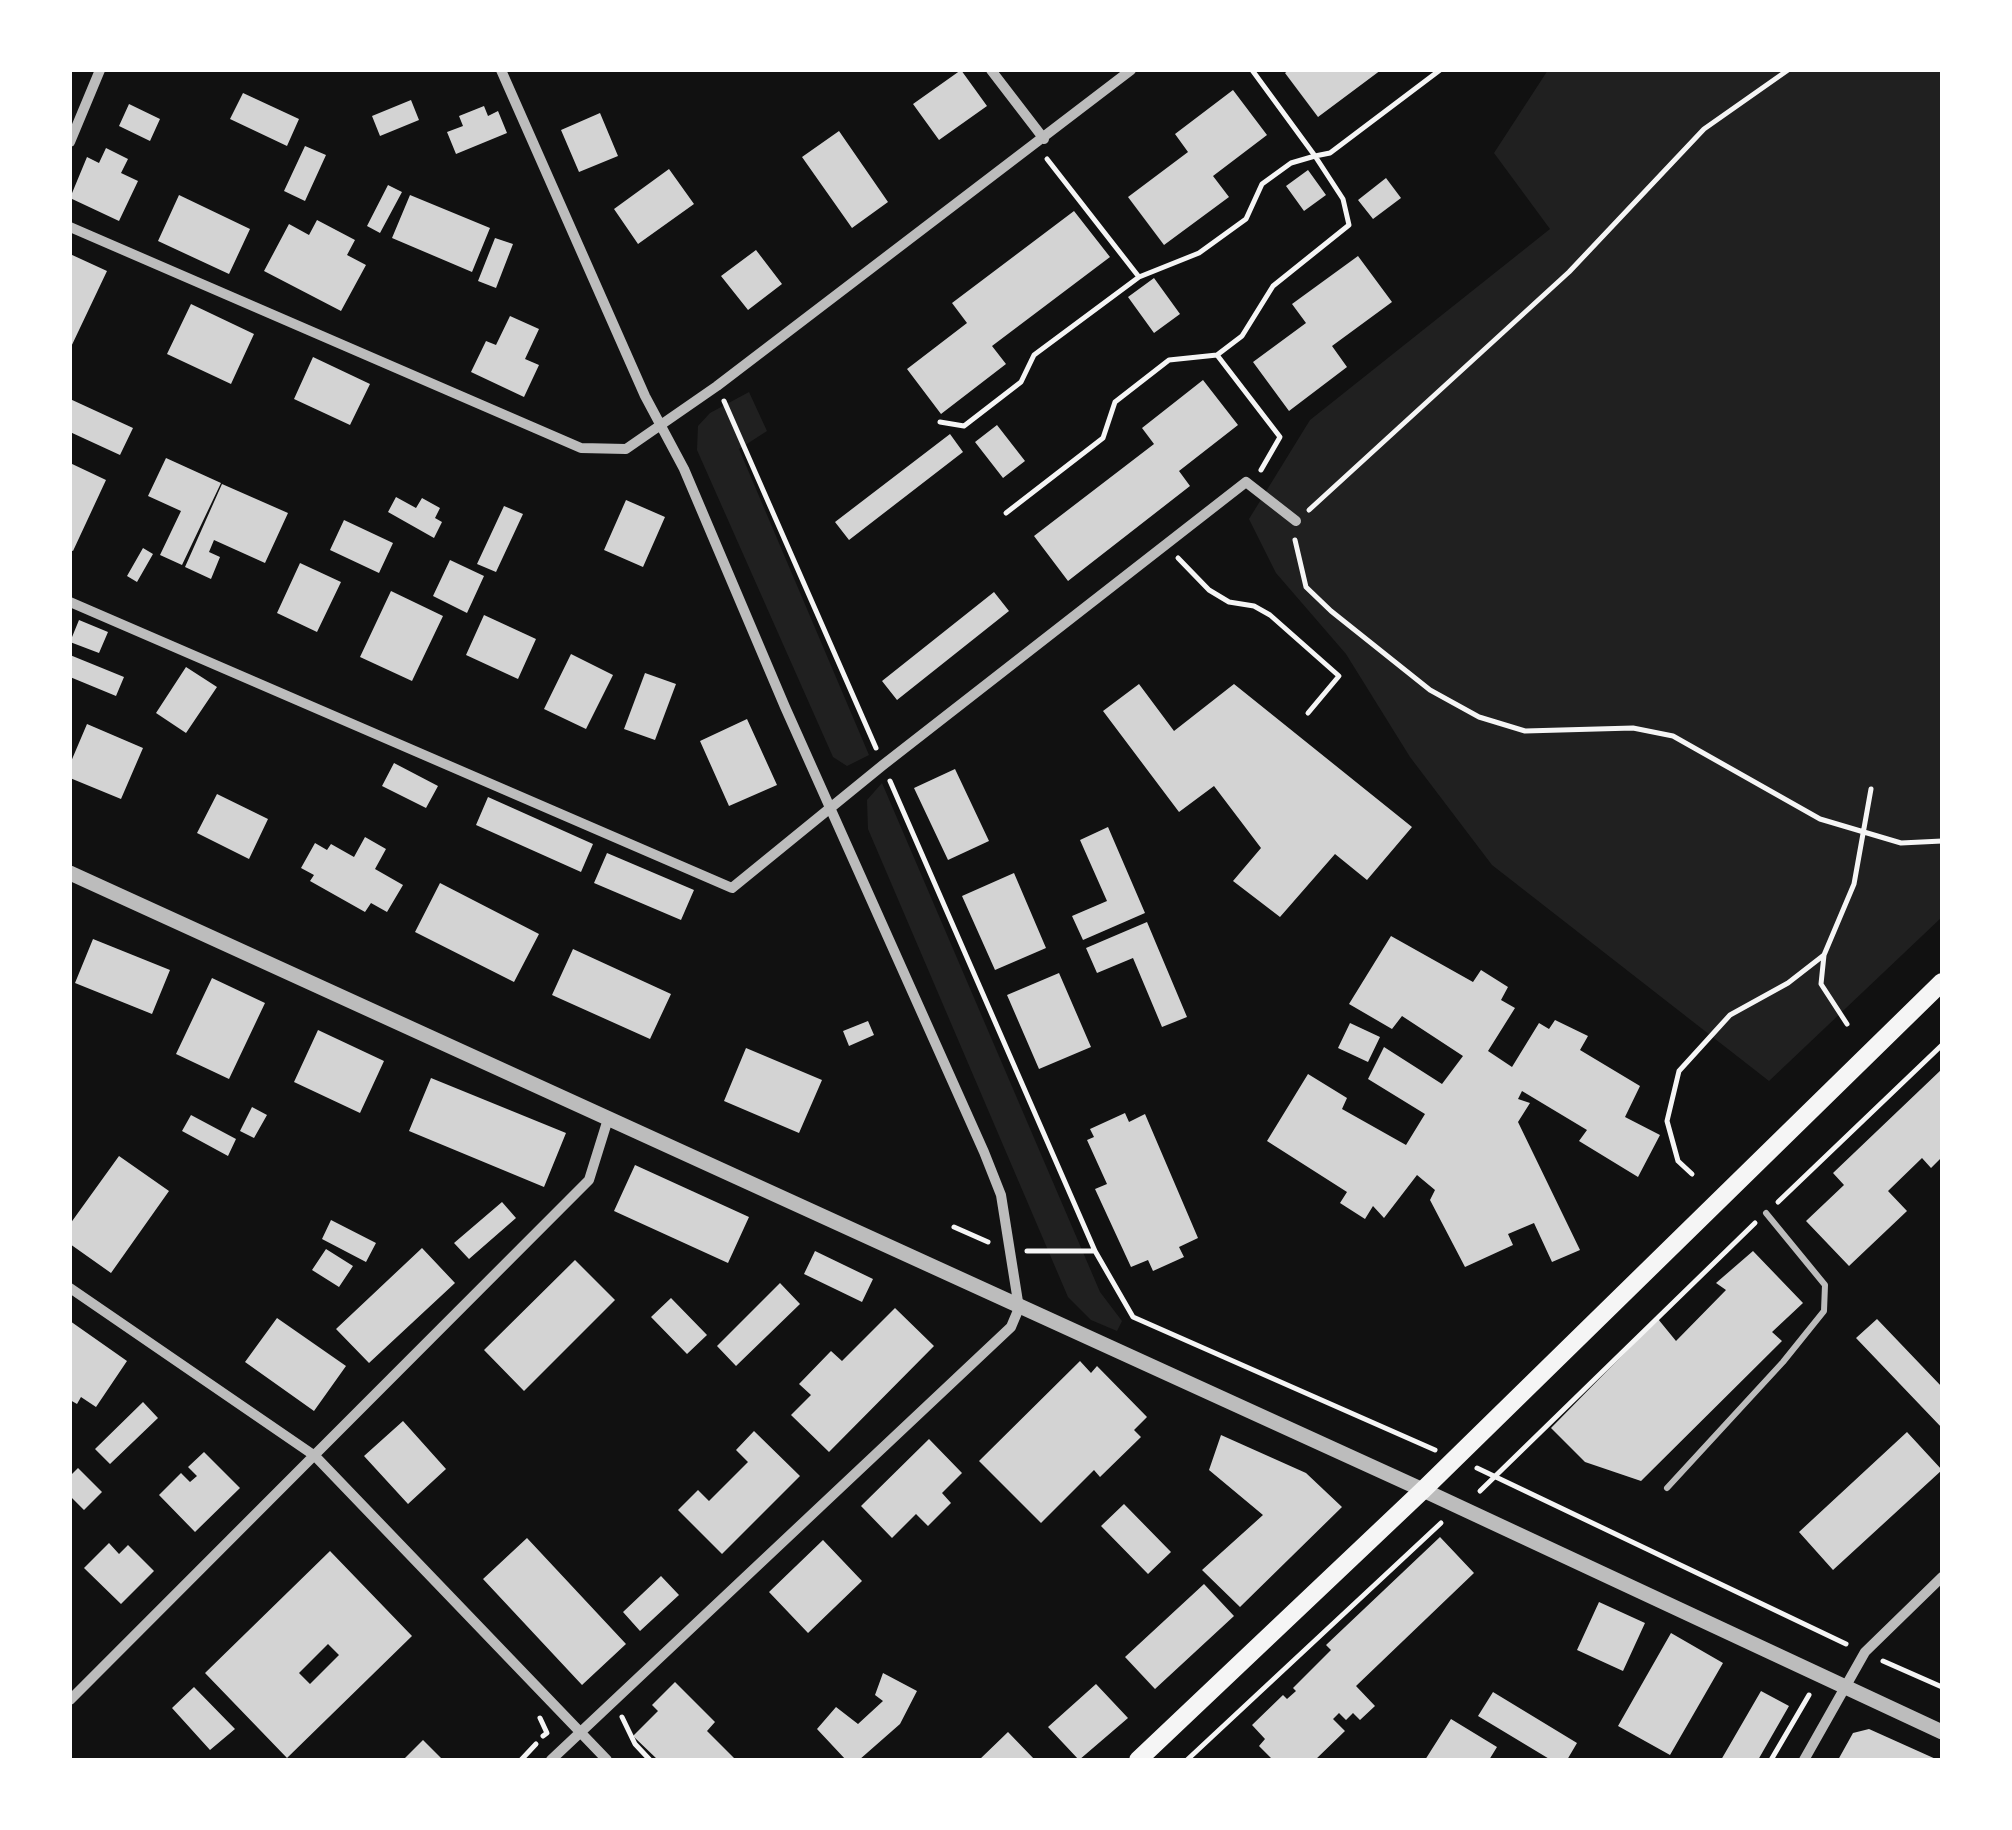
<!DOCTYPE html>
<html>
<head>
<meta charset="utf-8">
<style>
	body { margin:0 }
	#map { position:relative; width:2012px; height:1830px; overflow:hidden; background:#111; font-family:Roboto,sans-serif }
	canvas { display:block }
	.frame { position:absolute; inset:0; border:72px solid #fff; pointer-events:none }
</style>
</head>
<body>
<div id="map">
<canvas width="2012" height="1830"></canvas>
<div class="frame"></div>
</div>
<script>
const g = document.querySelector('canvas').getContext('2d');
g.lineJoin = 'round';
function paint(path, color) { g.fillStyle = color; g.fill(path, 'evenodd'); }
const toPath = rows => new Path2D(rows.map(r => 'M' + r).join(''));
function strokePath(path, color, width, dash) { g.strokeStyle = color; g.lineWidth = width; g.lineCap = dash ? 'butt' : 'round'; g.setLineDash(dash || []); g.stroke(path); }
const green = toPath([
	[1548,70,1942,70,1942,917,1769,1081,1492,865,1410,757,1346,654,1276,573,1249,519,1310,420,1550,229,1494,153],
	[749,392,767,431,739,449,869,755,847,766,833,757,697,450,698,426,710,413],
	[882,783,1100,1292,1122,1321,1117,1331,1091,1320,1068,1297,868,829,867,800]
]);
const building = toPath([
	[961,70,987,106,939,140,913,104],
	[1289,70,1381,70,1318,117,1285,73],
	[1233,90,1267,135,1213,176,1229,197,1164,245,1128,197,1188,152,1175,134],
	[243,93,299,119,287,146,230,119],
	[411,100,419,120,380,136,372,116],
	[129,104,160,119,150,141,119,126],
	[484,106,488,116,498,111,507,133,456,154,447,132,463,126,459,116],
	[600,113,618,156,579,172,561,130],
	[839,131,888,202,852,228,802,157],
	[305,146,326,155,305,201,284,191],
	[106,148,128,159,121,173,138,181,119,221,70,198,87,157,99,163],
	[669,169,694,204,638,244,614,209],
	[1308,170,1326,195,1304,211,1286,186],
	[1386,178,1401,198,1373,219,1358,200],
	[388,185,402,192,380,233,367,226],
	[179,195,250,229,229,274,158,241],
	[410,195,490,228,472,272,392,238],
	[1074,211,1110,257,992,346,1006,364,941,414,907,369,967,323,952,303],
	[317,220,355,240,347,255,366,265,341,311,264,271,289,224,309,235],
	[495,238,513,244,496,288,478,281],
	[756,250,782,284,748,310,721,276],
	[70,254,107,271,70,349],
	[1358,256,1392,302,1332,346,1347,367,1289,411,1253,362,1306,323,1292,304],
	[1154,278,1180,314,1154,333,1128,297],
	[191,304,254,334,231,384,167,354],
	[510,316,539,329,525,359,539,365,524,397,471,372,486,341,496,345],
	[313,357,370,384,350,425,294,399],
	[1203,380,1238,425,1179,471,1190,486,1068,581,1034,536,1154,444,1142,428],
	[70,399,133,428,120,455,70,432],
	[997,425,1025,461,1003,478,975,442],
	[950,434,963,452,849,540,835,522],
	[166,458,221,483,182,565,160,555,181,511,148,496],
	[70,463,106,480,73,551,70,550],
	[222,484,288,513,265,563,214,540,209,552,220,557,211,579,185,567],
	[396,497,416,508,422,498,440,508,435,518,442,522,434,538,388,512],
	[626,500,665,517,643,567,604,550],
	[504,506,523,514,496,572,477,564],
	[344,520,393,543,379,573,330,550],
	[143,548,153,554,137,582,127,576],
	[450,560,484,576,467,613,433,596],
	[300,563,341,582,317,632,277,613],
	[391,591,443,616,412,681,360,657],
	[994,592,1009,611,897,700,882,681],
	[484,615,536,639,518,679,466,655],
	[79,620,108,632,99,653,70,642],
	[571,654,613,675,586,729,544,709],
	[70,655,124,677,116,696,70,677],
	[186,667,217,687,186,733,156,713],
	[645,673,676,684,655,740,624,729],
	[1139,684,1174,731,1234,684,1412,827,1367,880,1335,854,1280,917,1233,881,1261,848,1214,786,1179,812,1103,711],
	[747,719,777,785,729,806,700,741],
	[87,724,143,748,121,799,70,778,70,764],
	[394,763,438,786,426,808,382,786],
	[955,769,989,841,948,860,914,788],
	[217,794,268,819,249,859,197,833],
	[488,797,593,844,581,872,476,825],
	[1108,827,1145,913,1083,940,1072,916,1107,901,1080,840],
	[365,837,386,849,375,869,403,885,387,912,371,903,365,912,310,881,314,875,301,868,315,843,327,850,331,844,354,857],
	[607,853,694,890,681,920,594,883],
	[1014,873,1046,948,995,970,962,896],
	[440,883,539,934,514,982,415,932],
	[1147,922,1187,1017,1162,1027,1133,958,1097,973,1086,948],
	[1391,936,1473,982,1481,970,1508,987,1501,1000,1515,1008,1488,1051,1512,1067,1539,1023,1549,1029,1555,1020,1588,1036,1580,1050,1640,1086,1625,1117,1660,1135,1638,1177,1579,1141,1587,1130,1522,1091,1518,1099,1530,1103,1518,1122,1580,1250,1552,1262,1534,1223,1508,1234,1513,1245,1465,1267,1430,1200,1435,1190,1417,1175,1384,1218,1373,1206,1365,1219,1340,1203,1347,1192,1267,1141,1308,1074,1347,1098,1342,1109,1406,1145,1425,1114,1368,1079,1384,1047,1442,1084,1463,1056,1402,1016,1392,1029,1349,1004],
	[93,939,170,970,152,1014,75,983],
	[573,949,671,994,650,1039,552,995],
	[1059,973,1091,1047,1039,1069,1007,995],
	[212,978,265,1003,229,1079,176,1054],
	[868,1021,874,1035,849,1046,843,1031],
	[1350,1023,1380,1037,1368,1062,1338,1048],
	[318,1030,384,1061,360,1113,294,1082],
	[746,1048,822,1080,799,1133,724,1101],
	[1942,1069,1942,1157,1931,1168,1922,1158,1888,1191,1907,1211,1849,1266,1806,1221,1844,1185,1833,1173],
	[431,1078,566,1133,544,1187,409,1131],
	[252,1107,267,1115,254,1138,240,1131],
	[1125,1113,1129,1122,1145,1114,1198,1238,1179,1247,1184,1257,1153,1271,1148,1260,1131,1267,1095,1189,1107,1184,1087,1140,1094,1137,1090,1129],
	[191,1115,236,1139,228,1156,182,1131],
	[119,1156,169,1191,111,1273,70,1244,70,1224],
	[635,1165,749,1217,728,1263,614,1211],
	[502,1202,516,1218,469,1259,454,1243],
	[331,1220,376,1243,366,1262,322,1239],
	[422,1248,455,1283,369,1363,336,1329],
	[326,1249,353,1266,339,1287,312,1270],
	[815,1251,873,1279,862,1302,804,1274],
	[1753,1251,1803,1303,1772,1332,1782,1341,1641,1481,1585,1462,1551,1428,1658,1319,1676,1341,1726,1290,1716,1283],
	[575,1260,615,1300,524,1391,484,1350],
	[780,1283,800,1304,736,1366,717,1346],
	[671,1298,707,1335,687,1354,651,1317],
	[895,1308,934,1346,829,1452,791,1415,811,1395,799,1384,831,1351,842,1361],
	[277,1318,346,1366,314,1411,245,1362],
	[1877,1319,1942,1387,1942,1428,1856,1338],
	[70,1321,127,1361,96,1407,81,1397,77,1404,70,1400],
	[1080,1361,1091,1373,1097,1366,1147,1417,1134,1430,1141,1437,1100,1477,1094,1470,1041,1523,979,1461],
	[143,1402,158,1418,110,1464,95,1449],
	[403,1421,446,1469,408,1504,364,1456],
	[754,1431,800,1476,722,1554,678,1510,698,1490,709,1501,748,1462,736,1450],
	[1907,1432,1942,1470,1833,1570,1799,1532],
	[1221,1435,1306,1473,1342,1507,1240,1607,1202,1570,1263,1515,1209,1470],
	[929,1439,962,1473,942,1493,951,1503,928,1526,916,1514,892,1538,861,1506],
	[204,1452,240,1488,195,1532,159,1495,181,1473,190,1482,197,1476,188,1467],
	[78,1468,102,1492,84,1510,70,1496,70,1476],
	[1124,1504,1171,1552,1148,1574,1101,1526],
	[1440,1537,1474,1573,1356,1686,1375,1706,1360,1720,1353,1713,1346,1720,1339,1713,1333,1719,1345,1731,1315,1760,1273,1760,1259,1746,1265,1739,1252,1725,1283,1695,1287,1699,1296,1691,1293,1688,1331,1650,1326,1645],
	[527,1538,626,1644,582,1685,483,1579],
	[823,1540,862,1581,808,1633,769,1592],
	[109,1543,119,1554,128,1545,154,1571,121,1604,84,1568],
	[330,1551,412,1636,287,1758,205,1673],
	[328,1644,339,1655,310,1684,299,1673],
	[661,1576,679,1595,640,1631,623,1612],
	[1204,1584,1234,1616,1155,1689,1125,1657],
	[1599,1602,1645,1623,1623,1671,1577,1650],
	[1671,1633,1723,1663,1670,1755,1618,1726],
	[883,1673,917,1691,900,1724,859,1760,846,1760,817,1729,836,1707,858,1724,883,1701,875,1695],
	[675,1682,715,1722,707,1731,736,1760,658,1760,633,1736,658,1711,652,1705],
	[1096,1684,1128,1718,1079,1760,1048,1727],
	[194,1687,235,1729,210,1750,172,1708],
	[1761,1691,1789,1706,1758,1760,1721,1760],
	[1493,1692,1577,1743,1567,1760,1551,1760,1478,1716],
	[1451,1719,1497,1747,1489,1760,1425,1760],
	[1869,1729,1938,1760,1838,1760,1853,1733],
	[1008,1732,1035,1760,979,1760],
	[423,1740,443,1760,403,1760]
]);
const path = toPath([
	[1047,159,1139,277],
	[1217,355,1280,437,1261,470],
	[724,401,876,748],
	[940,422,964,426,1021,382,1034,355,1139,277,1199,253,1246,219,1262,184,1291,163,1315,156,1252,70],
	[1309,510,1569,272,1704,129,1788,70],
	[1006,513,1103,438,1115,402,1169,360,1217,355,1242,336,1273,286,1349,225,1343,199,1315,156,1330,153,1440,70],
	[1295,540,1306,587,1331,611,1430,690,1479,717,1525,731,1633,728,1673,736,1820,819,1901,843,1942,841],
	[1178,558,1209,590,1229,602,1254,606,1270,615,1339,676,1308,713],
	[890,781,1095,1251],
	[1847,1024,1821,984,1824,955,1854,884,1871,789],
	[1692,1174,1678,1161,1667,1121,1679,1071,1730,1015,1788,983,1824,955],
	[1778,1202,1942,1045],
	[954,1227,988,1242],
	[1027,1251,1095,1251,1133,1317,1435,1450],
	[1477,1468,1846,1644],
	[1480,1491,1755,1223],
	[1883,1661,1942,1687],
	[622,1717,635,1744,650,1760],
	[540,1718,547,1733,543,1736],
	[521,1760,536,1744],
	[1187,1760,1441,1523],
	[1771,1760,1809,1695]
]);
const service = toPath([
	[1667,1488,1783,1362,1824,1311,1825,1285,1766,1213]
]);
const minor = toPath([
	[501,70,645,396,684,469,785,707,984,1152,1001,1195,1019,1308,1011,1327,551,1760],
	[991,70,1044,139],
	[70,142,100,70],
	[70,227,581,448,626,449,717,386,1131,70],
	[70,602,732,888,883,765,1246,482,1296,521],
	[70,1288,315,1456,607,1760],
	[70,1700,589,1180,608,1119],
	[1804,1760,1865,1652,1942,1577]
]);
const tertiary = toPath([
	[70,873,1423,1490,1942,1732]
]);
const secondary = toPath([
	[1138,1760,1423,1490,1942,982]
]);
paint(green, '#202020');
paint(building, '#d3d3d3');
strokePath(path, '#f5f5f5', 5);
strokePath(service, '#bcbcbc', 6);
strokePath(minor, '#bcbcbc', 10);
strokePath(tertiary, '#bcbcbc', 15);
strokePath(secondary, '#f5f5f5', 18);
</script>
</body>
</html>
